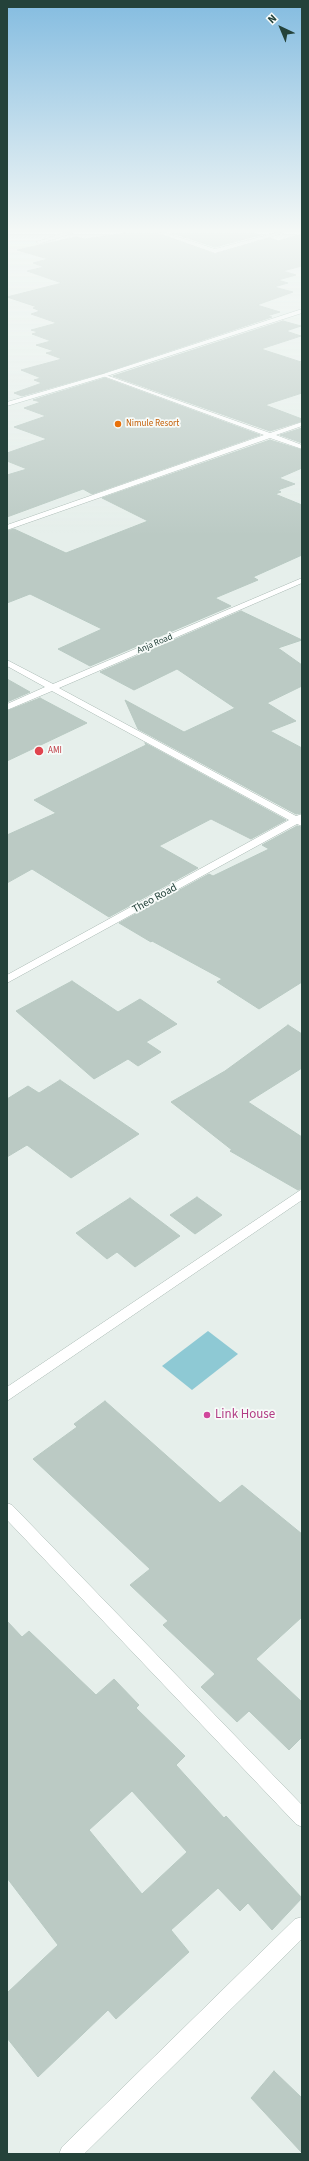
<!DOCTYPE html>
<html>
<head>
<meta charset="utf-8">
<style>
	body { margin:0 }
	#map { position:relative; width:309px; height:2161px; overflow:hidden; background:#e6efeb; font-family:"Source Sans 3",sans-serif }
	canvas { display:block }
	.frame { position:absolute; inset:0; border:8px solid #24423a; pointer-events:none }
	.north { position:absolute; left:261px; top:8px; width:40px; height:40px; -webkit-text-stroke:3px #f7fbf9; paint-order:stroke; rotate:316deg; font-size:11px; font-weight:700; line-height:16px; text-align:center; color:#24423a }
	.north::after { content:''; display:block; margin:auto; width:14px; height:18px; background:#24423a; clip-path:polygon(50% 0,100% 100%,50% 72%,0 100%) }
</style>
</head>
<body>
<div id="map">
<canvas width="309" height="2161"></canvas>
<div class="frame"></div>
<div class="north">N</div>
</div>
<script>
const g = document.querySelector('canvas').getContext('2d');
g.lineJoin = 'round';
function paint(path, color) { g.fillStyle = color; g.fill(path, 'evenodd'); }
const toPath = rows => new Path2D(rows.map(r => 'M' + r).join(''));
function strokePath(path, color, width, dash) { g.strokeStyle = color; g.lineWidth = width; g.lineCap = dash ? 'butt' : 'round'; g.setLineDash(dash || []); g.stroke(path); }
function drawText(font, color, halo, rows, align = 'center') {
  g.font = font + ' "Source Sans 3",sans-serif'; g.lineWidth = 3.5; g.setLineDash([]); g.textBaseline = 'middle'; g.strokeStyle = halo; g.fillStyle = color; for (const [text, x, y, turn = 0] of rows) {
    g.save(); g.translate(x, y); g.rotate((+turn || 0) * Math.PI / 180); g.textAlign = isNaN(turn) ? turn : align; if (halo) g.strokeText(text, 0, 0); g.fillText(text, 0, 0); g.restore();
  }
}
const water = toPath([
	[208,1331,238,1354,192,1390,162,1366]
]);
const building = toPath([
	[126,233,157,233,215,254,270,238,278,241,302,234,302,266,283,271,296,275,278,280,288,283,274,287,293,292,257,305,280,312,267,316,272,317,103,373,22,396,14,393,42,383,34,380,41,378,21,370,62,359,46,353,54,351,36,345,51,341,32,334,38,332,31,330,57,323,31,314,40,311,33,308,37,307,7,297,62,283,27,271,44,267,33,263,48,259,17,250,76,237,85,239,126,233],
	[172,233,254,233,260,235,215,247,172,233],
	[283,321,301,326,286,331,301,336,261,349,301,362,298,363,302,364,302,393,265,405,302,419,302,421,270,431,113,376,283,321],
	[105,378,260,435,92,494,83,489,7,517,7,475,27,469,7,461,7,453,47,439,14,427,46,416,24,408,41,402,33,400,105,378],
	[302,428,302,443,280,435,302,428],
	[270,440,302,450,302,468,279,478,295,484,278,490,281,492,275,494,302,505,302,555,253,577,258,580,215,598,231,606,90,666,58,649,102,629,30,594,7,603,7,531,14,529,66,553,148,521,102,498,270,440],
	[241,611,302,640,278,648,302,665,302,686,267,703,296,721,270,731,302,748,302,813,296,814,138,729,125,700,184,732,235,708,177,669,134,690,100,672,241,611],
	[7,679,30,692,7,702,7,679],
	[40,698,87,723,7,761,7,711,40,698],
	[145,743,286,820,251,839,211,819,159,846,198,868,109,917,32,869,7,883,7,835,56,813,34,800,146,745,145,743],
	[297,826,302,827,302,982,259,1009,217,982,222,979,152,941,151,942,119,923,209,874,213,876,269,849,262,845,297,826],
	[72,981,118,1012,140,999,177,1024,146,1042,161,1052,138,1066,128,1059,94,1079,16,1011,72,981],
	[288,1025,302,1034,302,1068,248,1102,302,1137,302,1188,298,1190,230,1151,232,1150,171,1102,225,1071,288,1025],
	[60,1080,139,1134,71,1178,27,1145,7,1157,7,1099,28,1086,39,1093,60,1080],
	[197,1197,222,1215,195,1234,170,1215,197,1197],
	[130,1198,180,1236,135,1267,117,1252,107,1259,76,1233,130,1198],
	[105,1401,220,1503,242,1485,302,1534,302,1617,256,1659,302,1702,302,1737,289,1750,249,1711,237,1722,201,1687,215,1674,163,1625,168,1621,130,1585,150,1569,33,1459,77,1427,74,1424,105,1401],
	[7,1621,22,1637,29,1631,96,1695,114,1679,139,1705,136,1708,185,1756,176,1765,224,1818,226,1816,302,1898,272,1930,248,1903,240,1911,218,1888,171,1930,189,1952,116,2019,108,2010,38,2077,7,2038,7,1993,58,1945,7,1878,7,1621],
	[132,1791,187,1852,142,1894,89,1830,132,1791],
	[274,2071,302,2098,302,2153,251,2098,274,2071]
]);
const street = toPath([
	[64,233,73,233,39,244,36,242,64,233],
	[158,233,166,233,215,249,275,233,284,233,215,253,158,233],
	[103,374,270,433,302,422,302,426,276,435,302,445,302,449,270,438,7,530,7,525,264,435,103,376,103,374],
	[302,578,302,583,59,688,296,816,302,814,302,826,297,824,7,983,7,975,289,820,52,691,7,710,7,704,45,687,7,666,7,660,53,684,302,578],
	[302,1189,302,1200,7,1401,7,1387,302,1189],
	[7,1503,12,1505,302,1805,302,1827,296,1824,7,1520,7,1503],
	[302,1917,302,1939,84,2154,59,2154,62,2147,295,1919,302,1917]
]);
const secondary = toPath([
	[302,309,302,313,107,376,7,406,7,402,103,374,302,309]
]);
const markers = [
	[118,424,4,"#e8710a"],
	[39,751,5,"#e0444e"],
	[207,1415,4,"#d1479c"]
];
const farFoodnames = [
	["Nimule Resort",126,424]
];
const farStreetnames = [
	["Anja Road",155,644,-23]
];
const farHealthnames = [
	["AMI",48,751]
];
const streetNames = [
	["Theo Road",155,899,-29]
];
const nearHotelnames = [
	["Link House",215,1415]
];
paint(water, '#8ec9d4');
paint(building, '#bbcac4');
strokePath(building, '#b8c9c2', 1);
strokePath(street, '#a8b8b2', 1);
strokePath(secondary, '#a4bbb3', 1);
paint(street, '#fff');
paint(secondary, '#fff');
const sky = g.createLinearGradient(0, 0, 0, 536);
sky.addColorStop(0, '#84bce0');
sky.addColorStop(0.43, '#f4f8f6');
sky.addColorStop(1, '#f4f8f600');
g.fillStyle = sky;
g.fillRect(0, 0, 309, 536);
for (const [x, y, r, color] of markers) { const dot = new Path2D(); dot.arc(x, y, r, 0, 2 * Math.PI); g.fillStyle = color; g.fill(dot); strokePath(dot, '#f7fbf9', 1.5); }
drawText('9px', '#c56008', '#f7fbf9', farFoodnames, 'left');
drawText('9px', '#24423a', '#f7fbf9', farStreetnames);
drawText('9px', '#be3a42', '#f7fbf9', farHealthnames, 'left');
drawText('11px', '#24423a', '#f7fbf9', streetNames);
drawText('13px', '#b23c85', '#f7fbf9', nearHotelnames, 'left');
</script>
</body>
</html>
